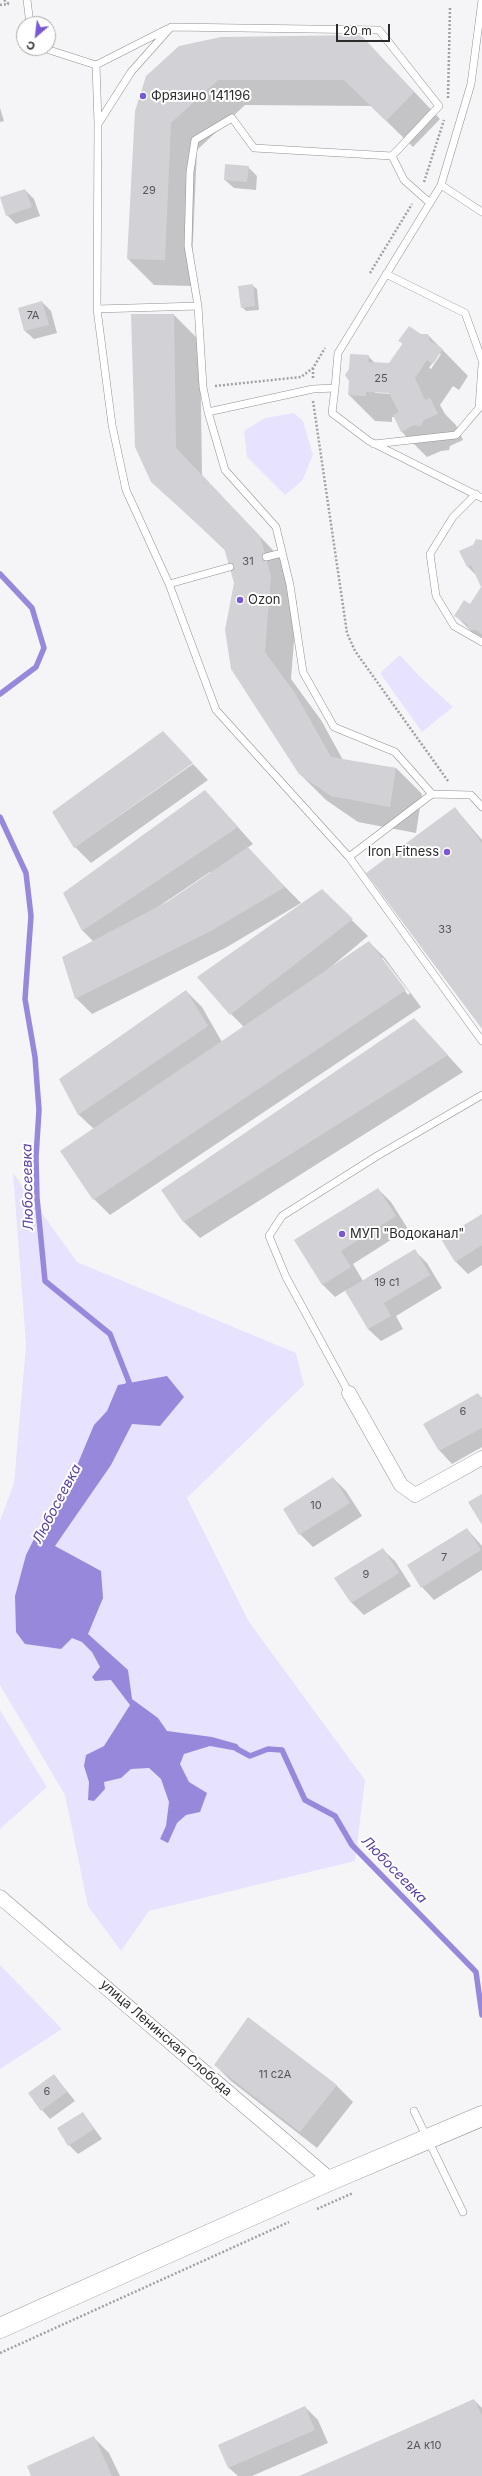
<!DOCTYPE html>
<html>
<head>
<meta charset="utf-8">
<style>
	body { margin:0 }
	#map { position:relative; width:482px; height:2476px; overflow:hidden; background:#f5f5f8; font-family:Inter,sans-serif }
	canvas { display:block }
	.north { position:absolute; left:16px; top:16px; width:40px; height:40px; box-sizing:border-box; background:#fff; border:1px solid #aaaaab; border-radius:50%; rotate:208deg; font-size:11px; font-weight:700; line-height:16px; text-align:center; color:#2b2b2c }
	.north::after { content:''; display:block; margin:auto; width:14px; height:18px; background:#7959d3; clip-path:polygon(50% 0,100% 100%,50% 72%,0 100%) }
	.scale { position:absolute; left:336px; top:24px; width:54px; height:18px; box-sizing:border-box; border:2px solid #2b2b2c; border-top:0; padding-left:5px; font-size:12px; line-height:14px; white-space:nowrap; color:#2b2b2c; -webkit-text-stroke:3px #fff; paint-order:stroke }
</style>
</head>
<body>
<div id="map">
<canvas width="482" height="2476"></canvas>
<div class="north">С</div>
<div class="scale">20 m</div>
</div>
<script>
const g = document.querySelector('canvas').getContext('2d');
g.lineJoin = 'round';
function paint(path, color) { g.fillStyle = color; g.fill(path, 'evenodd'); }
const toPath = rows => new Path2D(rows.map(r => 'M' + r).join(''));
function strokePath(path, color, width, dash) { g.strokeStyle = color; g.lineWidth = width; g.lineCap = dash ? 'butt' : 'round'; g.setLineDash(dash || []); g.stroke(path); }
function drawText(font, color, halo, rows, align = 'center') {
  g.font = font + ' Inter,sans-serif'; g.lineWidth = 4; g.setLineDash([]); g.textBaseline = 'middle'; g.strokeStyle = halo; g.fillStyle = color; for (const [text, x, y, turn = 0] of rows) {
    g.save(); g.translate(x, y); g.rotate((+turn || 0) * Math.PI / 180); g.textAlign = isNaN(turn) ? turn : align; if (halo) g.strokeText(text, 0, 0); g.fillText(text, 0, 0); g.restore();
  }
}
const green = toPath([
	[294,413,303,421,313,455,302,481,285,495,247,457,244,431,265,418],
	[400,655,420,677,453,707,422,732,380,673],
	[13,1173,77,1262,296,1353,304,1385,187,1498,249,1622,365,1780,355,1861,149,1911,121,1951,88,1906,65,1795,0,1685,0,1521,14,1483,26,1345],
	[0,1710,47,1787,0,1829],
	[0,1965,62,2029,0,2069]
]);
const water = toPath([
	[167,1376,184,1397,160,1426,132,1424,111,1465,55,1546,101,1571,103,1598,88,1634,128,1670,132,1699,158,1718,167,1731,212,1737,237,1744,243,1752,210,1746,184,1754,180,1764,189,1782,207,1793,200,1812,186,1815,177,1823,168,1843,160,1839,166,1826,169,1802,161,1779,149,1768,131,1769,121,1778,104,1782,105,1789,94,1801,88,1800,89,1782,84,1766,86,1755,104,1746,130,1705,111,1680,95,1681,92,1677,100,1667,92,1652,82,1642,72,1638,61,1649,25,1644,16,1632,15,1596,26,1555,38,1531,55,1514,63,1502,61,1487,73,1475,94,1425,107,1411,118,1385]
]);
const shadow = toPath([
	[387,63,440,119,413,147,371,106,245,105,197,150,191,286,154,285,128,259,136,111,147,77],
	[0,108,4,121,0,122],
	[248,167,257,176,256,190,234,188,225,180],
	[25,190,34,199,40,216,16,224,7,215],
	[252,285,257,289,259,310,246,311,242,307],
	[42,302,51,311,57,333,34,339,25,331],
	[174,315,200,341,202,475,285,563,297,603,291,679,321,720,343,760,396,768,422,794,416,833,358,822,326,800,299,773,226,551,152,481],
	[421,335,428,335,468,376,459,390,453,386,440,405,445,414,456,425,463,440,450,446,449,450,441,451,427,457,401,431,395,417,392,417,392,422,375,421,349,395,368,356,375,363,390,364,403,344,400,341],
	[438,354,441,354,431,369,429,368],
	[375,391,394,392,394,394,375,393],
	[482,541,482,586,478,577,468,567],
	[482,588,482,642,455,615,470,606],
	[193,764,208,780,91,863,75,847],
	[221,808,253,844,247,848,301,903,227,947,92,1014,76,998,94,942,82,930],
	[210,872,211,874,158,908,158,907],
	[455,808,482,840,482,1027],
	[322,891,368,936,326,971,369,942,385,958,421,1007,110,1215,94,1199,94,1129,79,1115,61,1079,186,991,202,1007,222,1042,244,1027,231,1014],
	[381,958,383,958,410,993,408,995],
	[430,1036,463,1072,200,1238,184,1222,163,1191],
	[378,1189,391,1202,408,1229,353,1264,363,1281,415,1251,427,1263,442,1288,396,1316,403,1329,381,1341,368,1329,346,1290,335,1297,322,1284,295,1240],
	[482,1216,482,1265,468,1274,455,1261],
	[478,1394,482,1398,482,1447,452,1464,440,1451,425,1424],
	[333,1478,346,1491,362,1516,313,1547,300,1534],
	[467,1529,482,1546,482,1570,434,1600,422,1587],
	[382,1549,395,1561,411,1586,364,1615,351,1602],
	[248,2018,337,2086,353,2102,317,2148,231,2081,215,2065],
	[54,2075,75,2101,50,2119,42,2110],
	[83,2113,102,2139,78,2154,69,2145],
	[474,2400,482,2408,482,2476,301,2476],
	[305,2407,318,2420,328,2443,252,2476,238,2476,229,2468,219,2445],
	[93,2437,109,2453,120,2476,32,2476]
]);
const stream = toPath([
	[0,574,32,608,44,648,36,667,0,694],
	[0,817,26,873,31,916,25,999,35,1057,39,1110,36,1157,37,1198,45,1281,110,1334,129,1382,126,1389],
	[237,1749,250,1756,268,1749,282,1750,305,1800,335,1816,352,1845,476,1972,482,2015]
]);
const building = toPath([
	[361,35,414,92,386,121,344,80,218,80,171,123,165,260,127,259,135,111,146,76,179,46,221,37],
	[225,164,249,166,247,182,224,180],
	[25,189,32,207,6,216,0,197],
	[253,284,255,306,241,308,238,286],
	[42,301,49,325,24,331,18,308],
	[131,314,174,314,176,448,260,536,271,576,265,652,295,693,331,757,396,768,390,807,331,796,299,774,231,669,225,630,234,583,224,548,151,482,135,447],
	[409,326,421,334,428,334,430,341,443,349,433,364,427,360,415,378,425,400,430,398,438,414,424,420,421,426,414,425,401,432,393,415,399,412,389,393,366,392,366,396,348,395,349,381,345,375,349,369,350,354,369,355,368,362,389,363,403,343,398,341],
	[476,539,482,540,482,634,476,630,469,630,467,624,454,616,464,600,470,604,481,587,471,565,467,567,459,551,473,545],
	[163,731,193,763,74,848,52,812],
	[205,790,238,827,82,931,63,893],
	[455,807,482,843,482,1029,366,873],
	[248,847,285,887,211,931,75,999,62,957,167,902],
	[322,889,353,919,230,1015,197,977],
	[369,941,406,990,93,1200,60,1151],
	[186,990,208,1026,78,1115,59,1079],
	[414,1018,448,1055,183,1222,161,1190],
	[378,1188,396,1216,341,1251,351,1267,322,1285,294,1240],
	[482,1214,482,1245,455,1262,441,1239],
	[415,1249,430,1275,384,1303,391,1316,368,1329,345,1291],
	[478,1393,482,1400,482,1428,439,1451,423,1424],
	[333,1477,350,1503,299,1535,283,1509],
	[482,1494,482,1525,468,1502],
	[467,1528,481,1550,421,1588,407,1565],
	[383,1548,399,1573,351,1603,334,1578],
	[248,2017,337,2085,300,2132,214,2065],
	[54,2074,67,2092,41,2111,28,2093],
	[83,2112,94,2129,68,2146,57,2128],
	[474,2399,482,2416,482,2476,299,2476],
	[305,2406,315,2430,228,2468,218,2445],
	[94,2436,112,2476,31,2476,27,2466]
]);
const path = toPath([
	[4,0,9,4],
	[0,5,9,4],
	[448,98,450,8],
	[424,182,444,120],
	[370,273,412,204],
	[313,378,313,368],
	[215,386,301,377,313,368,325,348],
	[313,401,347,633,355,651,448,781],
	[317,2209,353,2193],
	[0,2353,289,2222]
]);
const lane = toPath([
	[27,0,30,24],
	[43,48,96,65],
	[98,123,96,65,167,29],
	[392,156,404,180,430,203],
	[441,185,482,212],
	[386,274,465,313,482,360],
	[97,309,198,306],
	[335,388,332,413,369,441,482,498],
	[208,412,313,389,335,388,338,353,441,185,471,84,482,0],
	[374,444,456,435,479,408,482,365],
	[476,494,453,517,430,554,436,596,454,626,482,642],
	[266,557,282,553],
	[169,584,230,567],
	[432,794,395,752,334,727,303,672,290,585,276,527,225,470,208,412,203,387,198,306,188,246,190,172,195,140,232,118,254,148,392,156,439,106,379,30,171,27,131,72,98,124,97,309,112,425,126,490,169,584,216,710,349,857,482,1041],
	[349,857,432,794,471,795,482,807],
	[349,1393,286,1277,269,1236,282,1216,377,1156,482,1095],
	[414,2111,463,2212]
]);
const street = toPath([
	[349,1393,401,1485,415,1495,482,1458],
	[0,1897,331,2180]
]);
const secondary = toPath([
	[0,2328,331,2180,482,2116]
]);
const markers = [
	[143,96,4,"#7959d3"],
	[240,600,4,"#7959d3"],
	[447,852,4,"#7959d3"],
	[342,1234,4,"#7959d3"]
];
const numberNames = [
	["29",149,191],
	["7А",33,316],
	["25",381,379],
	["31",248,562],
	["33",445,930],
	["19 с1",387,1283],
	["6",463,1412],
	["10",316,1506],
	["7",444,1558],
	["9",366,1575],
	["11 с2А",275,2075],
	["6",47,2092],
	["2А к10",424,2446]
];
const poiNames = [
	["Фрязино 141196",151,96],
	["Ozon",248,600],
	["Iron Fitness",439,852,"right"],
	["МУП \"Водоканал\"",350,1234]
];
const streetNames = [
	["улица Ленинская Слобода",166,2038,41]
];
const waterNames = [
	["Любосеевка",28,1187,-91],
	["Любосеевка",57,1504,-62],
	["Любосеевка",394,1870,46]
];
paint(green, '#e7e3fe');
paint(water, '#9888dc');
paint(shadow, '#0003');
strokePath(stream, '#9888dc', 5.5);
paint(building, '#d2d1d5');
strokePath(lane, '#919194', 8);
strokePath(street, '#919194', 15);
strokePath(secondary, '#919194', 21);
strokePath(path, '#a1a1a4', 2.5, [2, 2]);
strokePath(lane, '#fff', 7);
strokePath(street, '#fff', 14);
strokePath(secondary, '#fff', 20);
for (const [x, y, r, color] of markers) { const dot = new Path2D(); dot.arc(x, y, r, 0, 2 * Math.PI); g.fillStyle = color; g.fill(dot); strokePath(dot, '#fff', 1.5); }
drawText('11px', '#555456', null, numberNames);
drawText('13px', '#2b2b2c', '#fff', poiNames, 'left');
drawText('13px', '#2b2b2c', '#fff', streetNames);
drawText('italic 14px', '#5b41a4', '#fff', waterNames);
</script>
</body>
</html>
